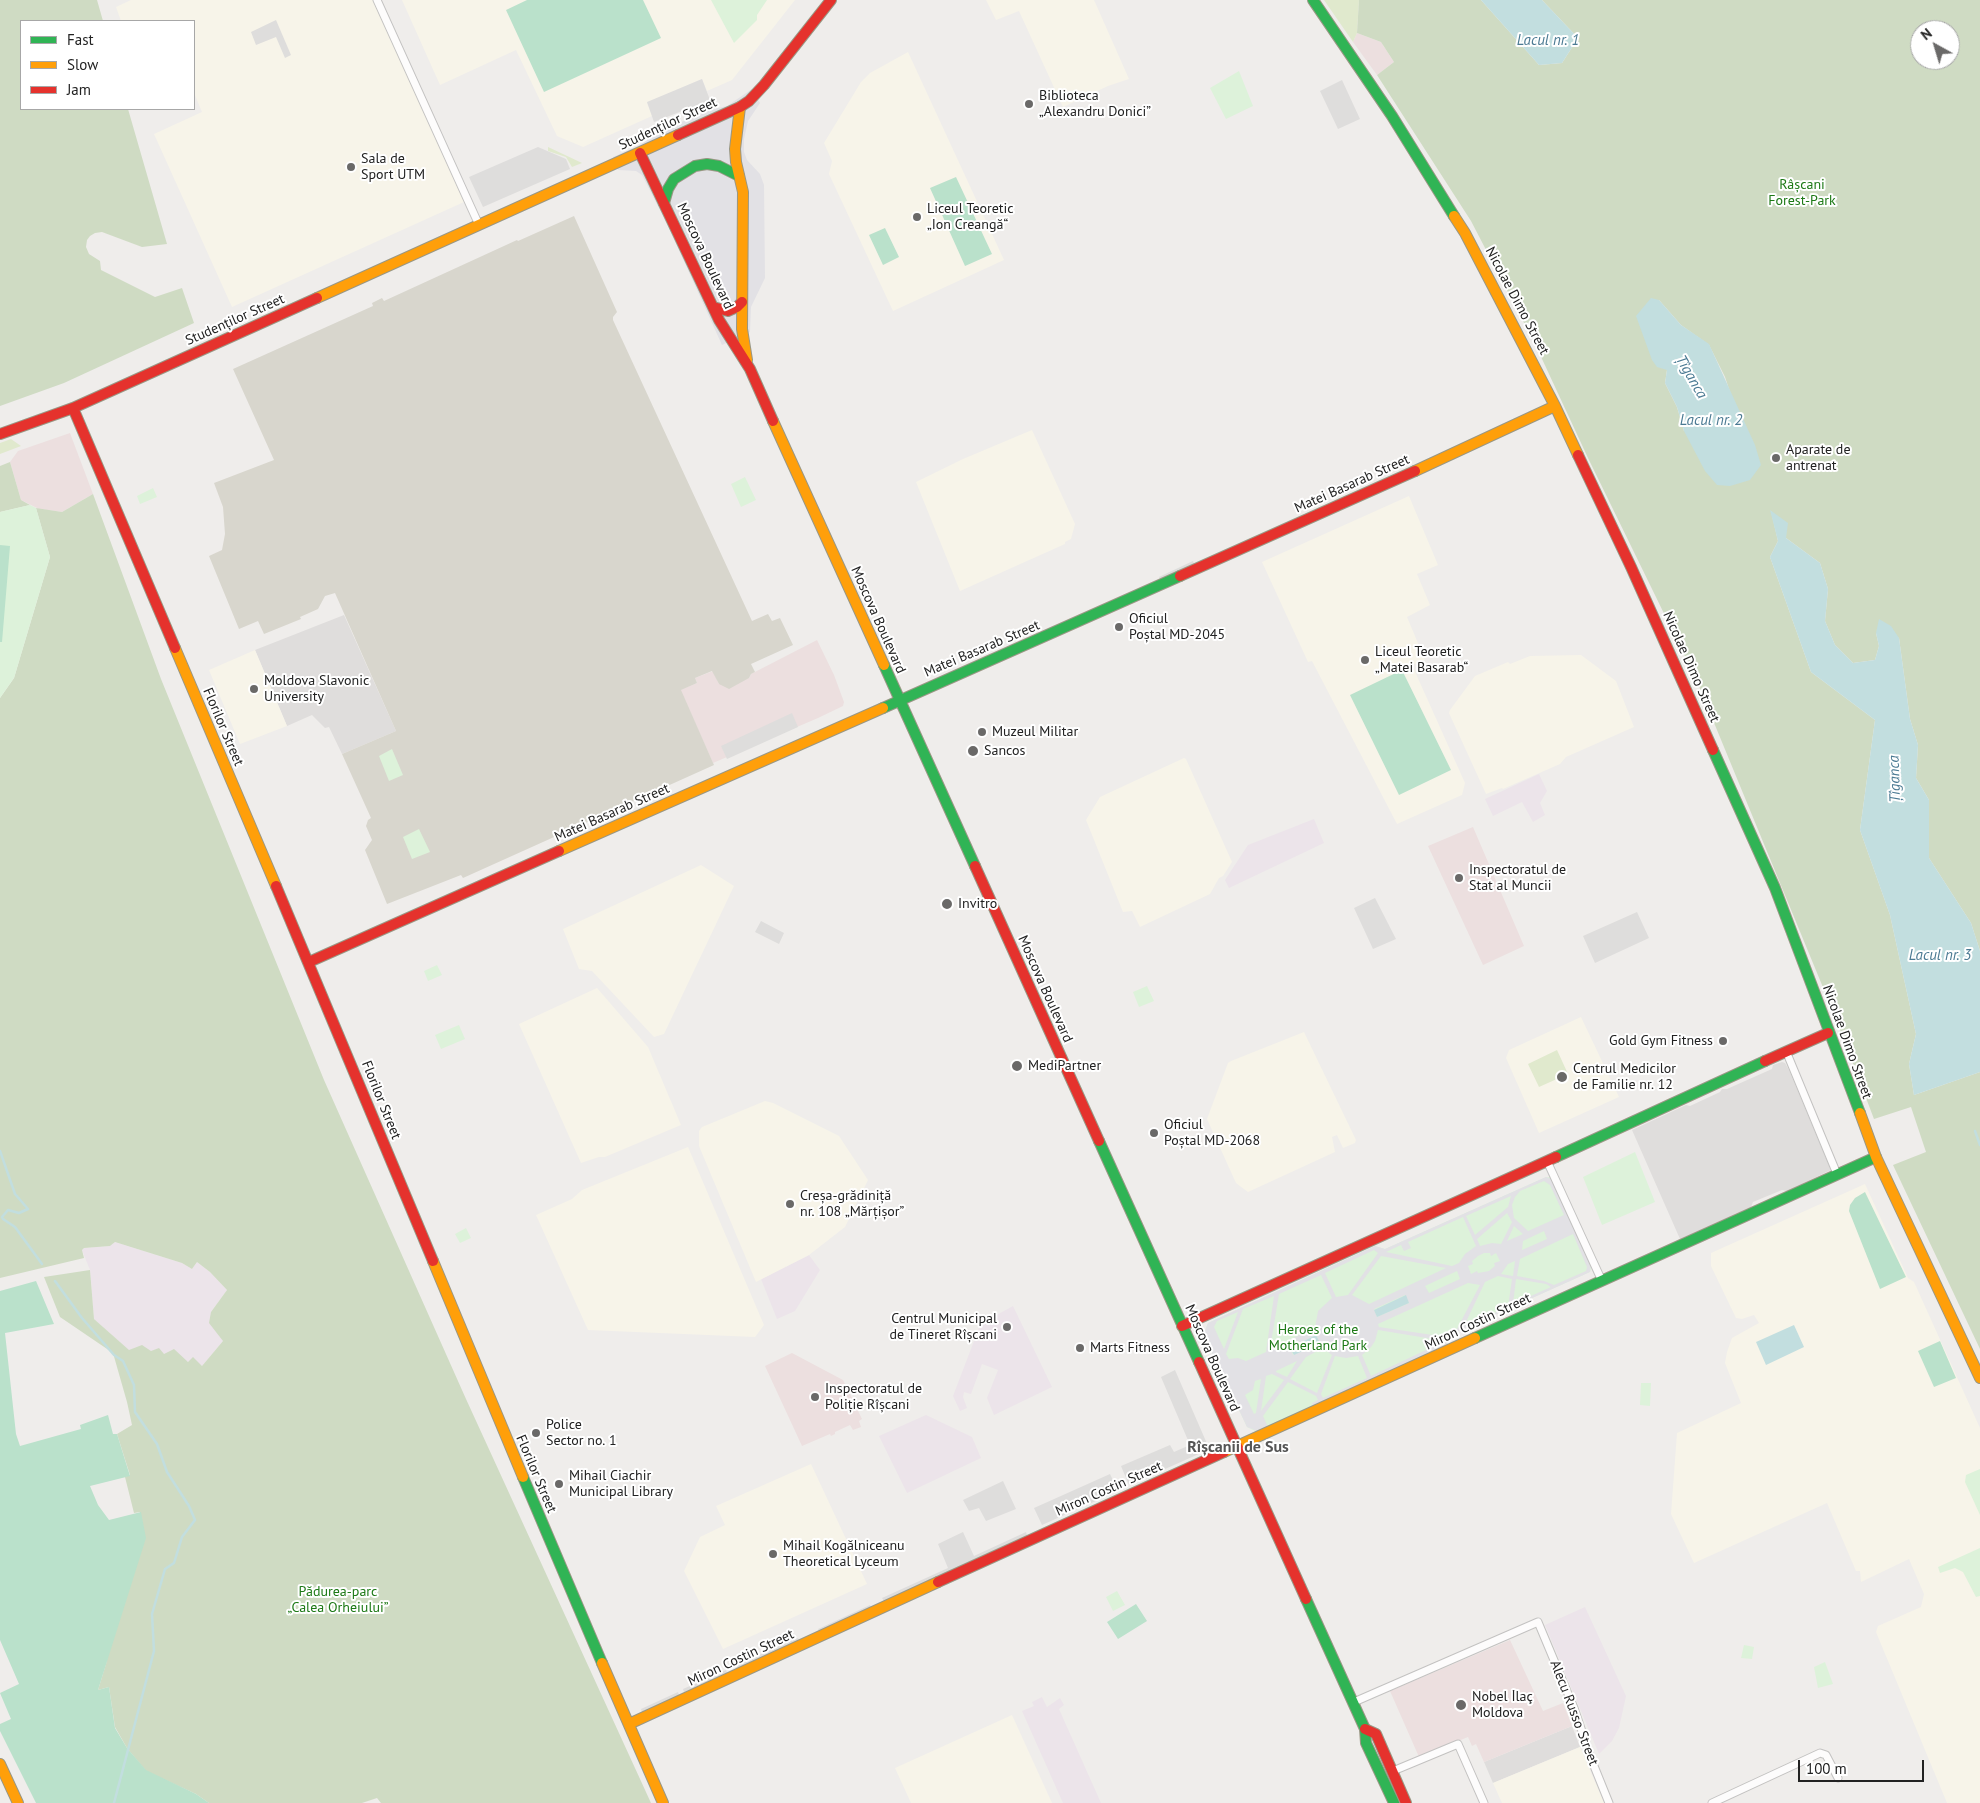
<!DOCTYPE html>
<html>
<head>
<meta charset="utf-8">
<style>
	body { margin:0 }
	#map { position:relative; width:1980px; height:1803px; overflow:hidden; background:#efedeb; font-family:"PT Sans",sans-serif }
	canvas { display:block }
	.legend { position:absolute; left:20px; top:20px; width:175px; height:90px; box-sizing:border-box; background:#fff; border:1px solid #a7a7a7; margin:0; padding:6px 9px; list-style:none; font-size:15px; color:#222 }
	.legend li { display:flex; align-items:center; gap:10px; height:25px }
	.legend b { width:25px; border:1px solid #a7a7a7 }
	.north { position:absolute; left:1910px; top:20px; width:50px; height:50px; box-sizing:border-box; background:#fff; border:1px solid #a7a7a7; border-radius:50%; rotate:321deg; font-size:14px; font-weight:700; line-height:20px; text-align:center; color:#222 }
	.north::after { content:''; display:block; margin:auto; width:18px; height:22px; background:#6a6968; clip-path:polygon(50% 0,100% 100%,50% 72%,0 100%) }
	.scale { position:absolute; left:1798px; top:1760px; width:126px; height:22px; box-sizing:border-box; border:2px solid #222; border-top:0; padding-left:6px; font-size:15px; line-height:18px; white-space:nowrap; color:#222; -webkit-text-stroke:4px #fff; paint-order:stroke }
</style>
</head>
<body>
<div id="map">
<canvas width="1980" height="1803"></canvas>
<ul class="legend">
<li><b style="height:6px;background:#30b455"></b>Fast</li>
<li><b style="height:6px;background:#ff9f0a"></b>Slow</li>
<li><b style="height:6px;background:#e5322d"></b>Jam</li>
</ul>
<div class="north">N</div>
<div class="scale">100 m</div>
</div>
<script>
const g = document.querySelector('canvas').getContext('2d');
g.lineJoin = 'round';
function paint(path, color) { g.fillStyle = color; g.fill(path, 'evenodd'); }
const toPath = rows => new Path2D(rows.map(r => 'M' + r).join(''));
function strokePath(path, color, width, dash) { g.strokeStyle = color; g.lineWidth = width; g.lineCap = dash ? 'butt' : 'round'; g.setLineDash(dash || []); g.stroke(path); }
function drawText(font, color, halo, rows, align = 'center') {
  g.font = font + ' "PT Sans",sans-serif'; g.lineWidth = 4; g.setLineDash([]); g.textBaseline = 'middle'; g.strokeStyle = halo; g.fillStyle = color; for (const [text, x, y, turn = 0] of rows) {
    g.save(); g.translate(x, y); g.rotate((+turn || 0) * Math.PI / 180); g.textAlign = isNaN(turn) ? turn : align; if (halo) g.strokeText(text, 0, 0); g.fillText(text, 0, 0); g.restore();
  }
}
const residential = toPath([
	[344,615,396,731,342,754,329,727,325,728,312,715,287,726,255,650],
	[1782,1062,1785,1063,1789,1070,1831,1170,1787,1191,1782,1190,1753,1202,1751,1207,1680,1239,1632,1130,1686,1105,1690,1106,1720,1092,1722,1089,1727,1089,1772,1069,1773,1065],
	[1572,1726,1580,1747,1493,1783,1484,1762]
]);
const commercial = toPath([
	[1357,33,1381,42,1394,62,1377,75,1353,42],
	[70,433,93,494,62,512,39,509,21,500,10,462,18,451],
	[817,640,834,675,844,702,843,706,818,718,713,763,680,690,697,683,695,678,713,671,719,684,749,678,751,674],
	[1473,827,1524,946,1483,965,1428,846],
	[792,1353,843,1380,862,1419,859,1421,861,1427,853,1430,850,1425,835,1432,835,1434,831,1436,830,1434,802,1446,765,1366],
	[1510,1640,1543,1711,1563,1703,1572,1726,1484,1762,1476,1744,1472,1746,1468,1737,1419,1757,1390,1691]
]);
const industrial = toPath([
	[1539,774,1547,791,1540,803,1545,815,1533,822,1522,802,1493,816,1485,799],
	[1314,819,1324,843,1229,888,1225,880,1248,845],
	[115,1242,182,1263,192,1269,197,1262,210,1272,227,1290,211,1312,223,1341,202,1366,151,1351,129,1351,94,1319,90,1270,82,1250,84,1248,110,1246],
	[809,1255,820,1270,795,1311,777,1319,761,1279],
	[1013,1306,1052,1387,994,1415,987,1398,998,1370,982,1364,971,1394,964,1392,963,1397,967,1408,960,1411,953,1396,979,1328,982,1327,982,1323],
	[926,1415,972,1437,981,1458,907,1493,879,1436],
	[1585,1607,1626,1696,1619,1728,1612,1741,1599,1754,1545,1625],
	[1042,1697,1047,1707,1060,1698,1064,1705,1059,1709,1101,1803,1063,1803,1022,1711,1034,1706,1032,1702]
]);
const education = toPath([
	[131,0,373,0,464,202,232,307,154,134,202,112,194,93,194,21,121,21,116,7],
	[402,0,795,0,732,80,707,91,702,79,647,103,652,116,583,147,557,136,516,50,440,85],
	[986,0,1094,0,1129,79,1108,86,1063,107,1019,11,996,20],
	[908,52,1004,260,893,311,829,174,832,161,824,143,861,82,870,73],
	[1032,430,1075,524,1071,539,1065,542,1065,544,960,591,916,482,963,459],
	[1409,496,1438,565,1417,574,1430,605,1407,617,1425,660,1412,665,1465,783,1462,795,1397,824,1312,661,1308,662,1262,562],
	[255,650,287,726,240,744,209,670],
	[1581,655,1616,681,1634,727,1566,757,1560,764,1503,789,1502,788,1486,794,1449,713,1450,710,1475,676,1508,662,1510,664,1530,656],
	[1184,758,1186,759,1232,862,1223,876,1219,878,1210,894,1140,927,1132,911,1123,912,1086,820,1100,797],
	[701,865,734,886,664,1034,654,1037,592,971,579,969,563,929],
	[597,988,648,1047,681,1125,605,1157,599,1157,581,1163,519,1024],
	[1581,1017,1619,1097,1539,1133,1506,1058,1509,1050],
	[1304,1032,1356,1140,1355,1143,1343,1148,1337,1135,1332,1137,1335,1152,1248,1192,1236,1183,1207,1119,1228,1063,1231,1061],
	[765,1101,773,1103,839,1136,868,1180,845,1227,809,1255,756,1282,699,1146,699,1131,702,1127],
	[688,1147,764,1325,755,1337,588,1330,536,1215,572,1199,582,1190],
	[1865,1184,1908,1278,1914,1282,1980,1428,1980,1803,1947,1803,1876,1632,1878,1626,1921,1607,1924,1594,1909,1559,1861,1582,1860,1571,1856,1571,1827,1503,1694,1563,1671,1514,1677,1433,1741,1403,1725,1363,1727,1352,1732,1338,1759,1323,1754,1315,1742,1319,1736,1318,1711,1266,1711,1253],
	[811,1464,867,1584,723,1649,684,1571,700,1537,725,1525,716,1506],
	[1012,1715,1052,1803,911,1803,895,1768],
	[1580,1747,1604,1803,1502,1803,1493,1783]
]);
const religious = toPath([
	[276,20,291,55,285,58,276,37,256,45,251,32],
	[702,79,710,100,654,122,647,102],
	[1342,80,1360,119,1338,129,1320,91],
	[538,147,566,159,570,169,483,207,469,177],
	[1193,561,1195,566,1161,581,1159,577],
	[792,713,798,727,727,759,721,746],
	[1375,898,1396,939,1373,949,1354,908],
	[1637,912,1649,938,1595,963,1583,936],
	[761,921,784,933,779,944,755,932],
	[1175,1370,1208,1446,1201,1453,1129,1485,1121,1466,1170,1445,1174,1452,1190,1445,1161,1377],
	[1110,1474,1118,1491,1042,1525,1034,1508],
	[1003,1481,1016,1509,986,1521,979,1508,969,1511,963,1500],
	[963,1532,974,1556,1026,1532,1027,1535,884,1601,882,1598,948,1568,938,1544],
	[870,1605,871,1607,819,1631,818,1629],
	[798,1638,799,1640,736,1669,734,1666],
	[726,1670,727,1673,684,1692,683,1689],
	[678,1692,679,1695,642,1712,641,1709]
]);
const construction = toPath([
	[574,216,617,312,613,317,613,320,752,621,768,614,772,621,780,618,793,645,751,664,755,672,751,674,749,678,729,689,719,684,712,671,695,678,697,683,681,690,714,765,463,878,461,875,387,904,365,850,372,840,366,826,368,820,371,818,342,754,396,731,335,593,325,596,318,609,300,617,301,619,264,634,258,621,239,629,209,556,222,550,225,534,223,507,214,483,274,460,233,369,373,306,372,303,382,298,384,301,517,240,518,241]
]);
const grass = toPath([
	[1324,0,1359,0,1357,33,1353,42],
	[548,147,582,163,572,167,566,157,548,151],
	[11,439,21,446,0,454,0,443],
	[1557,1050,1568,1074,1539,1087,1528,1064]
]);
const forest = toPath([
	[0,0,97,0,103,21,21,21,21,109,128,109,167,244,142,247,102,232,95,233,90,236,87,240,86,247,89,254,100,261,101,270,155,297,182,288,194,323,64,383,0,406],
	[1359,0,1481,0,1539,65,1562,63,1578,38,1542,0,1980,0,1980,951,1971,923,1929,858,1929,800,1916,778,1918,745,1910,719,1899,638,1876,633,1879,646,1875,660,1853,663,1835,645,1825,621,1828,589,1820,563,1786,538,1771,511,1778,541,1770,557,1811,672,1875,720,1860,830,1890,915,1916,1034,1909,1064,1914,1095,1980,1072,1980,1349,1893,1165,1926,1152,1911,1107,1874,1119,1836,1019,1696,679,1588,458,1536,346,1471,221,1377,75,1394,62,1381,42,1357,33],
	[1920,30,1950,30,1950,60,1920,60],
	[1659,300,1681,325,1709,345,1725,377,1731,395,1684,431,1677,407,1665,383,1667,370],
	[10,462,21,500,30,505,0,512,0,466],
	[93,494,161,679,324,1080,466,1399,651,1803,381,1803,377,1798,362,1803,209,1803,196,1794,146,1771,127,1748,115,1727,109,1687,98,1690,106,1664,140,1512,134,1513,125,1477,130,1475,117,1434,132,1425,127,1402,113,1353,60,1317,44,1277,90,1270,94,1319,129,1350,142,1345,151,1351,159,1348,164,1354,174,1349,188,1362,193,1357,202,1366,223,1341,209,1323,211,1312,227,1290,210,1272,197,1262,192,1269,182,1263,115,1242,110,1246,84,1248,82,1250,84,1258,0,1278,0,698,14,678,50,557,36,508,62,512]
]);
const park = toPath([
	[711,0,767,0,757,15,757,20,734,43],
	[1239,71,1253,106,1226,119,1210,88],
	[745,477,756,500,741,507,731,484],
	[153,488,157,497,140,504,137,496],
	[30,505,36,508,50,557,14,678,0,698,0,512],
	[392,749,403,775,389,781,379,756],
	[419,829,430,852,412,859,403,837],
	[437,965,442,975,428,981,424,971],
	[1147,986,1154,1001,1139,1007,1133,992],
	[459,1025,465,1039,441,1049,435,1035],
	[1635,1152,1655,1202,1602,1225,1583,1177],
	[1546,1177,1550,1177,1592,1266,1590,1272,1450,1335,1447,1345,1259,1431,1255,1431,1247,1427,1205,1338,1205,1331,1208,1323,1375,1246,1385,1249],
	[466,1228,471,1238,460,1243,455,1234],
	[1641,1383,1651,1383,1650,1406,1640,1405],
	[1980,1469,1980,1515,1965,1482,1966,1475],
	[1980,1548,1980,1596,1976,1597,1963,1572,1955,1568,1940,1573,1938,1567],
	[1117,1591,1125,1605,1113,1611,1106,1597],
	[1744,1645,1754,1647,1752,1659,1741,1658],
	[1825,1662,1833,1684,1818,1688,1814,1667]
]);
const pitch = toPath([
	[527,0,643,0,661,38,544,92,506,10],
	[956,177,992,254,965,266,930,188],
	[885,228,899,257,883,265,869,235],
	[0,545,10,546,2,642,0,642],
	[1402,670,1451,770,1399,795,1350,695],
	[1865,1192,1906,1277,1880,1289,1849,1211,1850,1205,1855,1198],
	[36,1281,54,1324,5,1333,16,1434,20,1446,81,1429,80,1425,108,1415,113,1434,117,1434,130,1476,90,1486,98,1505,109,1520,141,1512,146,1538,98,1690,109,1687,115,1728,127,1748,146,1770,196,1794,209,1803,36,1803,0,1731,0,1724,11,1719,0,1693,19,1684,0,1640,0,1291],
	[1940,1341,1956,1378,1934,1387,1918,1351],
	[1136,1604,1147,1621,1118,1639,1107,1622]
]);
const plaza = toPath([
	[752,89,760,103,748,121,744,139,744,152,747,160,760,174,764,185,765,278,751,307,750,332,722,345,667,224,642,175,636,171,618,170,613,157,640,145,654,135,705,111,727,106],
	[1546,1177,1552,1179,1591,1265,1590,1272,1450,1335,1447,1345,1313,1406,1312,1403,1318,1400,1316,1396,1288,1382,1263,1416,1268,1427,1257,1431,1247,1427,1205,1338,1205,1331,1208,1323,1375,1246,1385,1249],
	[1544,1181,1550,1185,1564,1215,1528,1231,1514,1218,1512,1205,1515,1197,1520,1191],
	[1511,1196,1508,1207,1475,1235,1466,1216],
	[1507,1213,1512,1222,1501,1244,1492,1243,1480,1246,1477,1239],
	[1463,1217,1476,1246,1465,1254,1459,1263,1452,1266,1386,1252,1401,1245,1404,1251,1411,1248,1408,1242],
	[1514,1226,1523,1234,1507,1241],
	[1544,1231,1547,1239,1522,1250,1523,1241],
	[1573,1234,1587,1267,1586,1271,1554,1285,1544,1281,1517,1276,1520,1259],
	[1374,1250,1378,1253,1348,1295,1336,1297,1325,1273],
	[1484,1253,1490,1253,1491,1256,1496,1253,1500,1261,1494,1263,1495,1266,1489,1271,1478,1273,1477,1271,1471,1274,1468,1266,1473,1264,1472,1261,1478,1256],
	[1381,1256,1446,1268,1369,1304,1352,1295],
	[1515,1261,1513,1276,1501,1274,1508,1264],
	[1457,1271,1460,1279,1429,1293,1425,1286],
	[1321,1275,1332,1298,1318,1311,1315,1328,1270,1349,1279,1294],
	[1498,1276,1512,1279,1508,1307,1464,1326,1485,1282],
	[1516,1279,1546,1284,1551,1287,1513,1304],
	[1468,1283,1480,1285,1457,1329,1448,1333,1446,1337,1379,1327,1378,1324],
	[1405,1295,1409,1303,1377,1317,1374,1309],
	[1274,1296,1266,1352,1246,1361,1238,1358,1229,1359,1226,1354,1243,1309],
	[1238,1312,1224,1349,1214,1327,1217,1321],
	[1378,1330,1445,1341,1371,1376,1362,1355,1371,1347,1375,1341],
	[1316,1335,1320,1343,1293,1355,1290,1348],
	[1323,1348,1332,1355,1317,1393,1290,1379,1306,1357],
	[1335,1356,1346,1358,1358,1356,1367,1378,1323,1398,1321,1394],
	[1297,1361,1287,1377,1276,1372,1276,1371],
	[1272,1374,1284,1380,1261,1411,1266,1376],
	[1261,1379,1256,1413,1254,1414,1245,1395,1253,1390,1255,1381]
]);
const water = toPath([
	[1481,0,1542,0,1578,38,1562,63,1539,65],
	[1651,298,1659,300,1681,325,1709,344,1755,445,1761,465,1750,480,1730,486,1717,485,1705,471,1684,431,1677,407,1665,383,1667,370,1657,367,1652,360,1636,316],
	[1770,510,1788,523,1786,538,1820,563,1828,589,1825,621,1835,645,1853,663,1875,660,1879,646,1876,633,1879,619,1891,626,1899,638,1910,719,1918,745,1916,778,1929,800,1929,858,1971,923,1980,951,1980,1072,1914,1095,1909,1064,1916,1034,1890,915,1860,830,1875,720,1811,672,1770,557,1778,541],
	[1406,1295,1409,1303,1377,1317,1374,1310],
	[1794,1325,1804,1347,1766,1365,1756,1342],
	[1316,1335,1320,1343,1294,1355,1290,1348]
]);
const stream = toPath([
	[1975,1131,1980,1145],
	[0,1151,15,1194,28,1209,19,1213,8,1210,2,1217,3,1219,15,1227,42,1264],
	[55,1281,82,1318,114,1355,123,1361,134,1385,135,1412,157,1444,167,1472,189,1506,195,1520,182,1537,174,1563,165,1569,152,1614,154,1651,114,1803]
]);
const street = toPath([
	[377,0,479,225],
	[1786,1051,1837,1174],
	[1547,1161,1602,1281],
	[1354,1702,1538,1622,1574,1708,1592,1761,1609,1803],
	[1393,1771,1458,1744,1484,1803],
	[1712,1803,1820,1753,1826,1755,1838,1778]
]);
const fast = toPath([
	[1313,0,1392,116,1454,216],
	[664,203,668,189,674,179,695,166,707,164,719,166,739,176],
	[884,665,975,866],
	[883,708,1180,576],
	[1713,750,1775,888,1860,1113],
	[1099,1141,1199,1362],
	[1556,1157,1765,1061],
	[1475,1338,1876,1157],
	[523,1477,602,1663],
	[1306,1599,1365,1729,1366,1743,1394,1803]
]);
const slow = toPath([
	[740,107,735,149,736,162,743,192,742,329,747,360],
	[1454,216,1465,233,1555,406,1578,455],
	[317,298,678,135],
	[773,421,884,665],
	[1415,471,1555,406],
	[175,648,276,886],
	[559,851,883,708],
	[1860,1113,1876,1157,1980,1378],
	[433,1261,523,1477],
	[1224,1452,1475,1338],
	[602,1663,663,1803],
	[629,1724,938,1582],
	[0,1764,18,1803]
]);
const jam = toPath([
	[678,135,740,107,749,101,764,85,831,0],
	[640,153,719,320,750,369,773,421],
	[713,307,728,311,737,307,742,302],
	[73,408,175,648],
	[0,434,73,408,317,298],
	[1578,455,1631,567,1713,750],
	[1180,576,1415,471],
	[975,866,1099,1141],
	[276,886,433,1261],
	[309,962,559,851],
	[1765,1061,1828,1033],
	[1182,1326,1556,1157],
	[1199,1362,1306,1599],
	[938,1582,1224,1452],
	[1365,1729,1376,1734,1406,1803]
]);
const markers = [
	[1029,104,5,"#6a6968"],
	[351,167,5,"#6a6968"],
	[917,217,5,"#6a6968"],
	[1776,458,5,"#6a6968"],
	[1119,627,5,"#6a6968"],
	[1365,660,5,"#6a6968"],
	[254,689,5,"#6a6968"],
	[982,732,5,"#6a6968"],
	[973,751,6,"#6a6968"],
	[1459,878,5,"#6a6968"],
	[947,904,6,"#6a6968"],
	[1723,1041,5,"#6a6968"],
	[1017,1066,6,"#6a6968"],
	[1562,1077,6,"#6a6968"],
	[1154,1133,5,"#6a6968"],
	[790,1204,5,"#6a6968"],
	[1007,1327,5,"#6a6968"],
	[1080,1348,5,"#6a6968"],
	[815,1397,5,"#6a6968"],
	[536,1433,5,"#6a6968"],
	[559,1484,5,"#6a6968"],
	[773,1554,5,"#6a6968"],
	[1461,1705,6,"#6a6968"]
];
const poiNames = [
	["Biblioteca",1039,96],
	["„Alexandru Donici”",1039,112],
	["Sala de",361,159],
	["Sport UTM",361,175],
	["Liceul Teoretic",927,209],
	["„Ion Creangă“",927,225],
	["Aparate de",1786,450],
	["antrenat",1786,466],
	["Oficiul",1129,619],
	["Poștal MD-2045",1129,635],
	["Liceul Teoretic",1375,652],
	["„Matei Basarab“",1375,668],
	["Moldova Slavonic",264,681],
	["University",264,697],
	["Muzeul Militar",992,732],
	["Sancos",984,751],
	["Inspectoratul de",1469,870],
	["Stat al Muncii",1469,886],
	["Invitro",958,904],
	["Gold Gym Fitness",1713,1041,"right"],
	["MediPartner",1028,1066],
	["Centrul Medicilor",1573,1069],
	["de Familie nr. 12",1573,1085],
	["Oficiul",1164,1125],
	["Poștal MD-2068",1164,1141],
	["Creșa-grădiniță",800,1196],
	["nr. 108 „Mărțișor”",800,1212],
	["Centrul Municipal",997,1319,"right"],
	["de Tineret Rîșcani",997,1335,"right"],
	["Marts Fitness",1090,1348],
	["Inspectoratul de",825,1389],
	["Poliție Rîșcani",825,1405],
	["Police",546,1425],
	["Sector no. 1",546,1441],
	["Mihail Ciachir",569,1476],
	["Municipal Library",569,1492],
	["Mihail Kogălniceanu",783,1546],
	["Theoretical Lyceum",783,1562],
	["Nobel İlaç",1472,1697],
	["Moldova",1472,1713]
];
const streetNames = [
	["Studenților Street",668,124,-25],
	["Moscova Boulevard",705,256,65],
	["Nicolae Dimo Street",1517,301,62],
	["Studenților Street",235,320,-24],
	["Matei Basarab Street",1352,484,-24],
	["Moscova Boulevard",878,620,66],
	["Matei Basarab Street",982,649,-23],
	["Nicolae Dimo Street",1691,667,66],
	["Florilor Street",223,727,67],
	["Matei Basarab Street",612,813,-24],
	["Moscova Boulevard",1045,989,66],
	["Nicolae Dimo Street",1847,1042,70],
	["Florilor Street",381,1100,68],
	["Miron Costin Street",1478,1322,-25],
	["Moscova Boulevard",1212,1358,66],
	["Florilor Street",536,1474,67],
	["Miron Costin Street",1109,1489,-24],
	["Miron Costin Street",741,1658,-25],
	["Alecu Russo Street",1574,1713,69]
];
const parkNames = [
	["Râșcani",1802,185],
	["Forest-Park",1802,201],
	["Heroes of the",1318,1330],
	["Motherland Park",1318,1346],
	["Pădurea-parc",338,1592],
	["„Calea Orheiului”",338,1608]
];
const waterNames = [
	["Lacul nr. 1",1548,41],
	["Țîganca",1691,377,60],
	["Lacul nr. 2",1711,421],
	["Țîganca",1895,779,-92],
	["Lacul nr. 3",1940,956]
];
const quarterNames = [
	["Rîșcanii de Sus",1238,1447]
];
paint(residential, '#dfdddc');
paint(commercial, '#ecdfdf');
paint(industrial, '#ece4ea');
paint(education, '#f7f4e9');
paint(religious, '#dedddc');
paint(construction, '#d8d6cd');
paint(grass, '#e0e9cd');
paint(forest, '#cfdbc3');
paint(park, '#ddf2da');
paint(pitch, '#bae1cb');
paint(plaza, '#e2e1e5');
paint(water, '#c2dedf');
strokePath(stream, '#c2dedf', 2.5);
strokePath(street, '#c3c2c1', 9);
strokePath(fast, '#999784', 12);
strokePath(slow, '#999784', 12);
strokePath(jam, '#999784', 12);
strokePath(street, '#fdfcfc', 7);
strokePath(fast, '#30b455', 10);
strokePath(slow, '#ff9f0a', 10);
strokePath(jam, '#e5322d', 10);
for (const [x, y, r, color] of markers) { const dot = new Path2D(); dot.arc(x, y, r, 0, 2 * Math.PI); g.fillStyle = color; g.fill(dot); strokePath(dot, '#fff', 2); }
drawText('14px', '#222', '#fff', poiNames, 'left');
drawText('14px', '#222', '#fff', streetNames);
drawText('14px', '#1d7916', '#fff', parkNames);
drawText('italic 15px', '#4b7a93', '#fff', waterNames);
drawText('bold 16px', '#555', '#fff', quarterNames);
</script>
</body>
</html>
